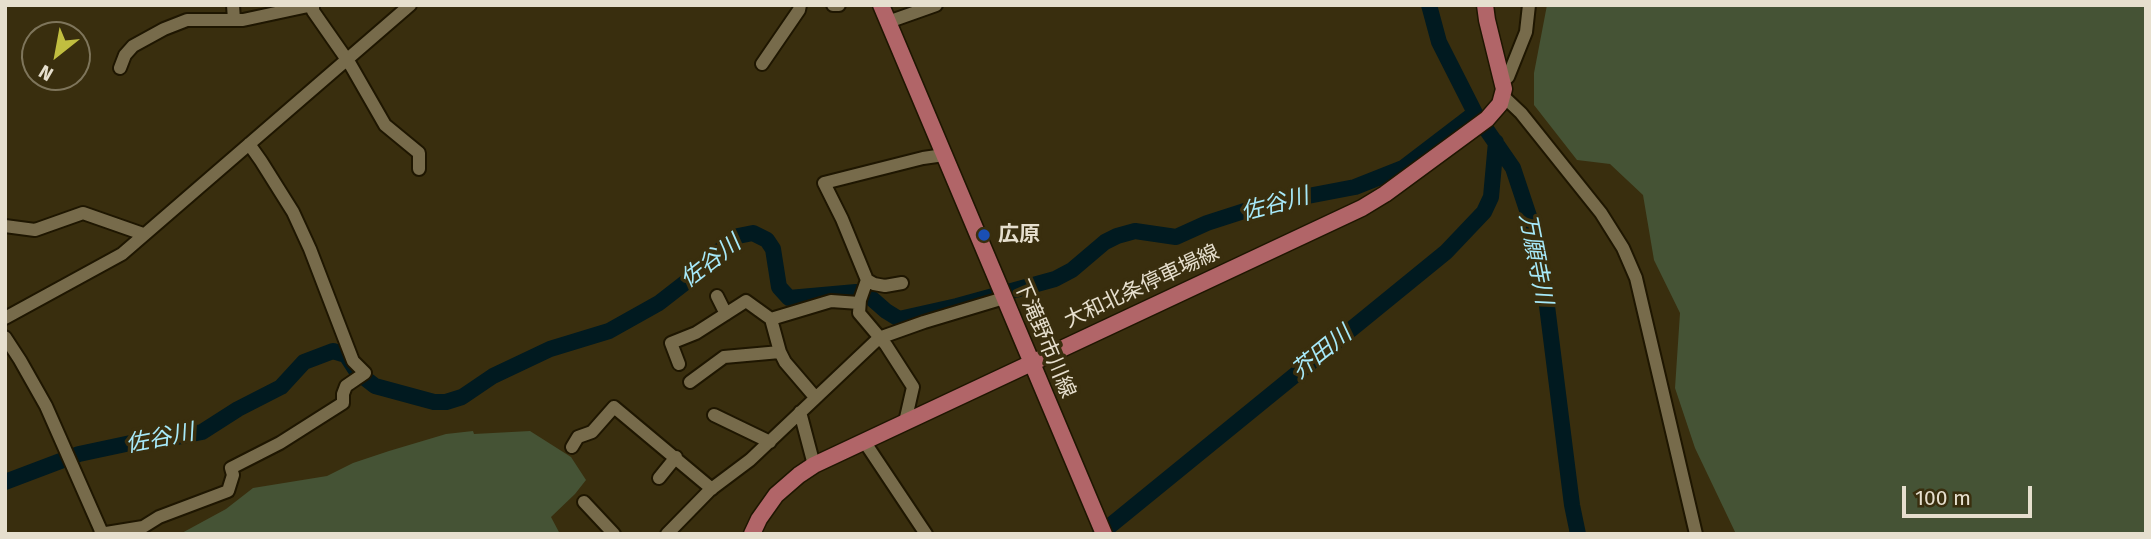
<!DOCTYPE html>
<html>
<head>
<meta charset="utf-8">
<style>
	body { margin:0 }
	#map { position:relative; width:2151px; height:539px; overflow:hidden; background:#392e0e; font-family:"Fira Sans",sans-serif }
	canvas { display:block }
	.frame { position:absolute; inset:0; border:7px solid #e6dfce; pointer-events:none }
	.north { position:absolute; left:21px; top:21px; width:70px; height:70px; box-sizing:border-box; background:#392e0e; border:2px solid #7e755b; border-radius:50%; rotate:211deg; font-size:19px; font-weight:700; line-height:28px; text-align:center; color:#e6dfce }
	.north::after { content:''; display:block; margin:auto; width:24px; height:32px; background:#c1be40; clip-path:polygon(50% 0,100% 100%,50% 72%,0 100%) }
	.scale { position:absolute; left:1902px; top:486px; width:130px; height:32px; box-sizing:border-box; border:4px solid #e6dfce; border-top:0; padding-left:9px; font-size:21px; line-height:24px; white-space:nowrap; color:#e6dfce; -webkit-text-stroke:5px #392e0e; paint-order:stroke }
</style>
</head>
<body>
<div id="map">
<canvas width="2151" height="539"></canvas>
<div class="frame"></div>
<div class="north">N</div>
<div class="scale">100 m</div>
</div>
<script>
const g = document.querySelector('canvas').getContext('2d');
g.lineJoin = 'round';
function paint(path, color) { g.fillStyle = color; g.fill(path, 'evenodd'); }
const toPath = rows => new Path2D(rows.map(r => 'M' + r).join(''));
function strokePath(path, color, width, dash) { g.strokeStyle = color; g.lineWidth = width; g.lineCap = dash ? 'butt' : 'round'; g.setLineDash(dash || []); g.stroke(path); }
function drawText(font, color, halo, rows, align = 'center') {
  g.font = font + ' "Fira Sans","Noto Sans JP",sans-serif'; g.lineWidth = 7; g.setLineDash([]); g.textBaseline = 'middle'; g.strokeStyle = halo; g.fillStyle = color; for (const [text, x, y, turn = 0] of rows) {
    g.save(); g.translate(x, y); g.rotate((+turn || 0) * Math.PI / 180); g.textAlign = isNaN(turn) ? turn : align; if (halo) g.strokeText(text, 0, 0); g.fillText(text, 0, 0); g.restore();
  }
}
const green = toPath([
	[1547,5,2146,5,2146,534,1736,534,1695,448,1675,388,1680,313,1654,260,1643,195,1610,164,1577,160,1534,105,1534,73],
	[473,431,474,434,530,431,571,457,586,480,575,494,551,517,560,534,180,534,226,509,253,488,327,476,353,463,389,451,446,434]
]);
const river = toPath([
	[1429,5,1439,42,1475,113,1513,168,1534,231,1543,274,1572,505,1578,534],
	[5,482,79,454,140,441,172,438,202,432,238,409,281,387,304,362,333,351,346,355,357,372,375,386,434,402,446,402,462,397,493,376,550,349,609,331,659,303,695,275,718,252,738,236,753,233,767,240,773,249,779,287,789,298,856,292,870,297,886,311,899,319,957,306,1055,279,1072,270,1105,242,1117,236,1135,231,1176,237,1207,223,1266,204,1355,187,1403,168,1475,113],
	[1100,534,1446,252,1484,212,1491,197,1496,142]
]);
const minor = toPath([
	[233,5,234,20],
	[313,5,313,11,350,64,385,125,419,153,419,169],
	[833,5,839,5],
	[888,22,936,5],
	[762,64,799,10,800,5],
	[120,68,125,55,133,46,164,29,187,20,243,20,313,5],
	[1502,81,1508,77,1526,32,1529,5],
	[1503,96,1521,113,1601,213,1623,248,1636,278,1696,534],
	[5,226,35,230,83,213,143,234],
	[867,280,860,300,859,313,886,345,913,387,905,422],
	[902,283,885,286,874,284,867,280,842,219,824,183,923,158,944,155],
	[717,296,726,314],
	[5,318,122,254,410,5],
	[771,319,780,352,785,362,815,397],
	[5,337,20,360,46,406,102,533],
	[679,364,671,343,696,333,746,301,771,319,831,301,859,303],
	[690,382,724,357,780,352],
	[800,412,814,465],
	[714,415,770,442],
	[864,441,926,534],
	[572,447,578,437,592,432,614,407,712,489],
	[659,478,676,457],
	[584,502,614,534],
	[100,534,143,527,159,517,228,491,233,475,231,468,280,443,343,403,343,394,346,386,365,373,353,361,310,249,293,212,261,161,249,144],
	[667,534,710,490,750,460,879,338,924,322,1004,298]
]);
const major = toPath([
	[881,5,1104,534],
	[752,534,759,519,776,495,799,475,814,465,1362,208,1385,194,1487,119,1500,104,1504,89,1487,20,1485,5]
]);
const markers = [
	[984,235,7,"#1a4fb4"]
];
const poiNames = [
	["広原",998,235]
];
const streetNames = [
	["大和北条停車場線",1142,287,-25],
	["下滝野市川線",1044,339,67]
];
const waterNames = [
	["佐谷川",1275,205,-15],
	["万願寺川",1535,259,79],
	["佐谷川",711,262,-38],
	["芥田川",1322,353,-39],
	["佐谷川",160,439,-11]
];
paint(green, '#455335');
strokePath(river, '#011a20', 16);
strokePath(minor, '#1e1601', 16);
strokePath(major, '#1e1601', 19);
strokePath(minor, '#776b4b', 12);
strokePath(major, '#b16568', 16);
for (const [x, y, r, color] of markers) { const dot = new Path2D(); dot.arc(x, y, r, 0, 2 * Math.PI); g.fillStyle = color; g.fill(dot); strokePath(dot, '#392e0e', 2.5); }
drawText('bold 21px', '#e6dfce', '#392e0e', poiNames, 'left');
drawText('21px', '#e6dfce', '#392e0e', streetNames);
drawText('italic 23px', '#a7e9f9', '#392e0e', waterNames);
</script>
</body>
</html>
